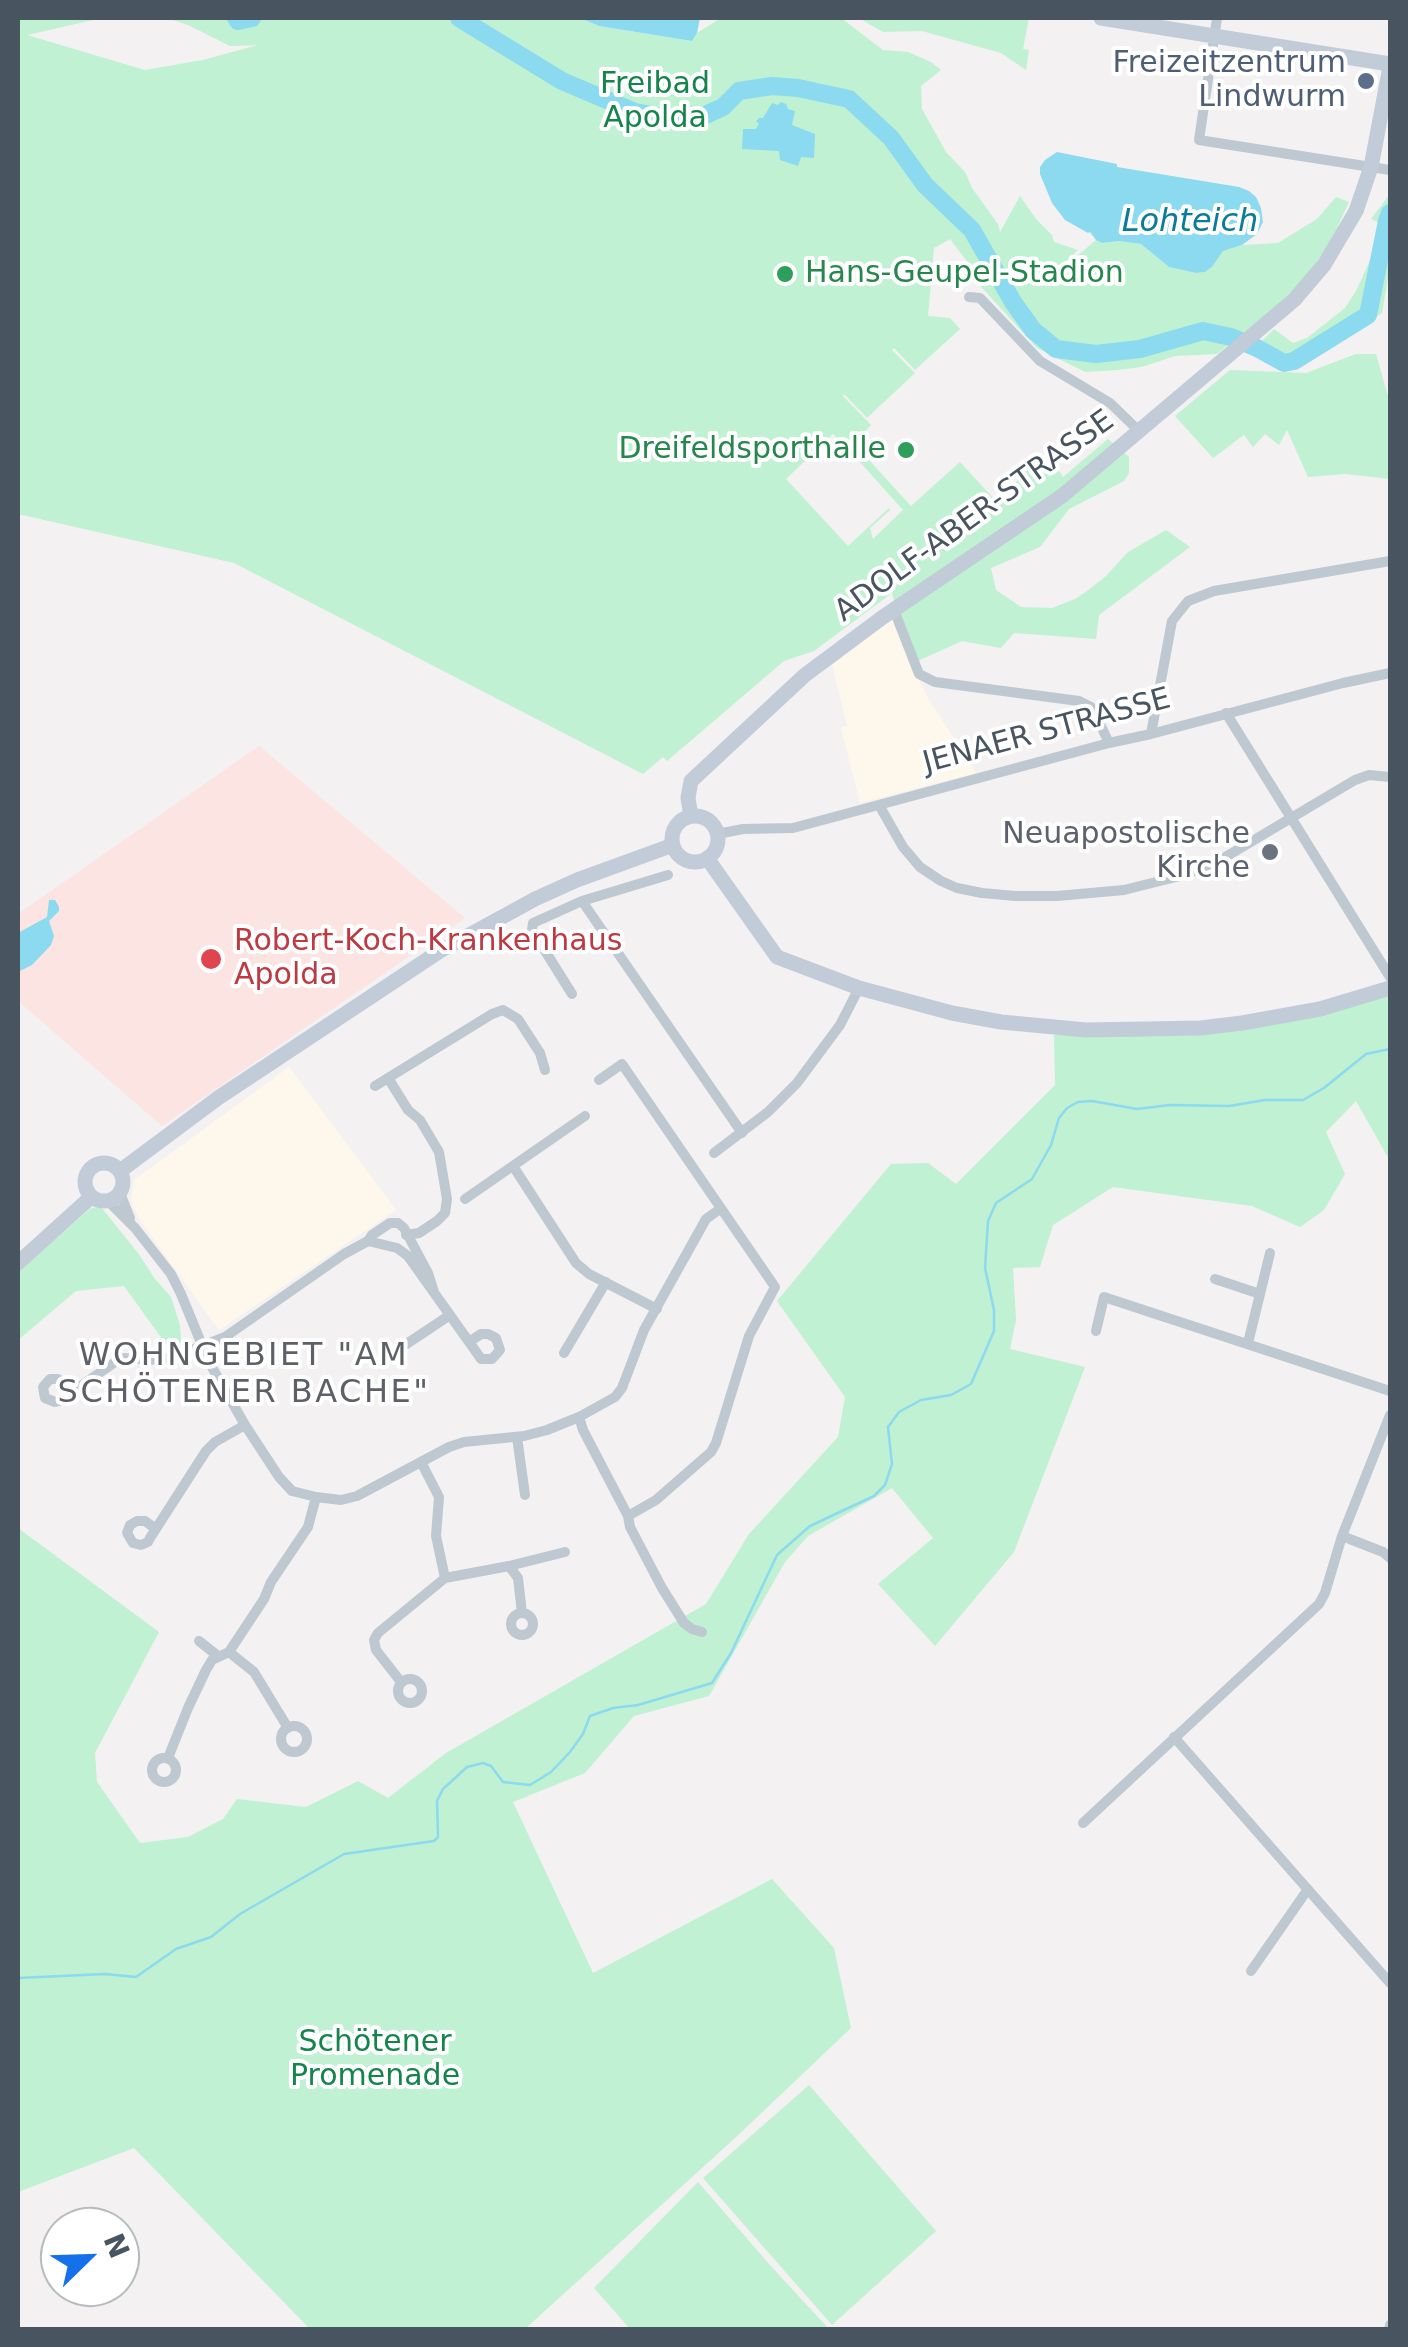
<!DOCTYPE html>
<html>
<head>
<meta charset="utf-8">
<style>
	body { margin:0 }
	#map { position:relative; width:1408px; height:2347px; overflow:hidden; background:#f3f1f1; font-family:"DejaVu Sans",sans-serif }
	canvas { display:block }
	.frame { position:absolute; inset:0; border:20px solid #48545f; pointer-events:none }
	.north { position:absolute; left:40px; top:2207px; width:100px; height:100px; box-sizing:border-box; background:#fff; border:2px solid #b6bbbf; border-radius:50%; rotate:67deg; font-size:28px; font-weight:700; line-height:40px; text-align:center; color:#48545f }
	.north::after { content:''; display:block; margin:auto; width:35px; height:45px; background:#1571e9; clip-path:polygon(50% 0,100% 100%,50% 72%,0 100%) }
</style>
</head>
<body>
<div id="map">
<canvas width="1408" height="2347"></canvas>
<div class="frame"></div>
<div class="north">N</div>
</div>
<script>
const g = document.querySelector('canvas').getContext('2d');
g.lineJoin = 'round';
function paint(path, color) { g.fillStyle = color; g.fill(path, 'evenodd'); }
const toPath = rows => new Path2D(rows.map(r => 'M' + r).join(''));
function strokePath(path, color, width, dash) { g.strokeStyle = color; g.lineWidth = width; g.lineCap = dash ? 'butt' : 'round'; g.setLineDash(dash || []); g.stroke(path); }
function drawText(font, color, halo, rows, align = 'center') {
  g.font = font + ' "DejaVu Sans",sans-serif'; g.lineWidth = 8; g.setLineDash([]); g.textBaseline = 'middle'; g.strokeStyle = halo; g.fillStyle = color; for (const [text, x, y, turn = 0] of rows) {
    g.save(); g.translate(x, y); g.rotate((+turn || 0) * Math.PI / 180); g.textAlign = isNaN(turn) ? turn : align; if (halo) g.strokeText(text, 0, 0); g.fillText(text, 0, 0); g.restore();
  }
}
const commercial = toPath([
	[893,617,911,664,928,698,976,773,860,803,841,728,847,725,832,665],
	[289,1067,396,1210,219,1330,139,1219,131,1201,134,1180]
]);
const medical = toPath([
	[259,746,465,918,162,1126,18,1001,18,914]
]);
const green = toPath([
	[18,18,102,18,27,35,145,70,203,60,258,45,230,46,188,25,167,18,580,18,599,26,692,41,697,33,721,18,841,18,883,50,908,52,931,62,941,70,921,86,922,109,946,152,965,172,972,188,998,224,1000,232,1020,196,1036,219,1052,235,1054,242,1078,250,1042,283,1030,270,1042,286,1096,240,1102,243,1119,241,1141,244,1169,267,1196,273,1205,272,1212,267,1223,251,1242,245,1278,243,1317,219,1336,197,1349,202,1330,243,1303,281,1273,309,1217,354,1175,356,1141,367,1118,370,1085,372,1037,348,975,280,975,272,950,239,934,248,928,316,950,318,960,329,915,370,894,348,892,350,915,373,867,418,844,394,843,396,871,425,848,449,833,434,786,479,848,546,889,508,890,510,870,528,873,539,903,510,851,452,857,447,911,506,960,462,995,500,1009,494,1021,475,1039,462,1051,458,1063,477,1108,439,1129,457,1129,473,1124,481,1069,509,1040,547,991,568,996,590,1021,607,1052,608,1075,599,1087,591,1106,576,1128,552,1166,530,1190,547,1099,615,1096,639,1014,633,1001,648,962,641,911,664,892,593,814,651,784,661,667,761,663,757,643,774,234,563,18,514],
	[859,18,1029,18,1023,49,1029,50,1026,70,1001,53,922,31,883,32],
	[1390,194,1390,267,1382,313,1295,366,1280,365,1250,353,1274,329,1293,343,1307,338,1345,308,1356,291,1373,254,1380,223,1371,219],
	[1356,354,1376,354,1390,403,1390,479,1346,474,1308,477,1287,430,1279,445,1265,434,1253,447,1244,435,1213,458,1175,416,1230,370,1306,373],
	[1390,995,1390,1161,1356,1101,1326,1132,1345,1174,1324,1210,1300,1227,1252,1206,1113,1187,1053,1225,1040,1267,1013,1268,1016,1320,1010,1349,1085,1367,1014,1552,935,1646,878,1584,933,1538,892,1488,808,1536,785,1562,709,1696,634,1716,585,1773,513,1802,593,1973,772,1879,834,1948,851,2028,735,2138,525,2329,310,2329,134,2148,18,2192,18,1528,159,1632,95,1753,97,1782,140,1843,188,1837,223,1819,237,1799,306,1807,358,1781,388,1798,446,1753,706,1604,749,1534,838,1437,845,1397,777,1301,891,1164,928,1163,956,1184,1055,1085,1054,1035,1151,1035],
	[101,1207,138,1253,155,1279,171,1297,180,1325,181,1343,168,1347,124,1286,76,1291,18,1340,18,1272,91,1208],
	[809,2085,936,2231,832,2325,703,2178],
	[698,2182,769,2264,829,2329,630,2329,594,2288]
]);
const water = toPath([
	[580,18,700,18,697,33,692,41,599,26],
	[781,102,786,104,788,109,795,111,792,125,815,134,814,158,801,157,798,166,780,160,779,151,742,149,743,129,756,129,759,124,756,121,759,118,763,118,772,103,778,105],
	[1057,152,1117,164,1117,167,1239,187,1249,191,1256,197,1261,208,1263,222,1257,234,1242,245,1223,251,1212,267,1205,272,1196,273,1169,267,1141,244,1119,241,1102,243,1096,240,1090,232,1088,233,1065,220,1052,203,1040,174,1040,167,1045,160],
	[49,900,55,900,59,907,59,911,49,921,54,936,51,945,32,965,18,972,18,933,47,917]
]);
const stream = toPath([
	[18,1978,105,1974,136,1977,176,1949,211,1937,240,1914,344,1854,434,1841,438,1837,437,1801,443,1789,467,1767,483,1763,491,1766,503,1782,530,1785,551,1772,570,1752,583,1734,590,1716,613,1708,638,1705,712,1683,731,1653,777,1555,810,1526,874,1496,885,1485,892,1464,888,1427,899,1412,921,1400,951,1395,971,1384,994,1331,994,1310,985,1268,988,1221,996,1203,1032,1179,1051,1145,1059,1118,1067,1108,1078,1102,1092,1101,1137,1109,1170,1105,1229,1106,1265,1100,1303,1100,1324,1088,1366,1054,1390,1049]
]);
const river = toPath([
	[236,18,238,21,252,18],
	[459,18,562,81,635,112,674,119,701,117,723,107,739,91,772,86,798,88,849,99,891,138,925,185,972,230,1013,302,1033,330,1056,349,1096,354,1140,349,1203,331,1231,337,1257,348,1284,363,1294,361,1368,315,1387,221,1390,213]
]);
const street = toPath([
	[1217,18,1199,140,1390,170],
	[969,297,980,298,1040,361,1110,403,1140,432],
	[894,610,919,674,935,682,1079,701,1091,707,1095,713,1109,743],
	[1226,713,1390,977],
	[1151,734,1172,621,1188,601,1214,591,1390,561],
	[879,805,903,847,920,867,941,881,957,888,982,893,1015,896,1057,896,1124,890,1180,876,1212,865,1355,780,1369,775,1390,777],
	[717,834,743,829,793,828,1109,743,1151,734,1343,683,1390,673],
	[582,901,742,1133],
	[572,994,532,930,533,923,582,901,668,875],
	[388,1078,492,1014,503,1010,518,1019,540,1053,545,1070],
	[599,1080,622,1064,775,1287,749,1336,716,1443,711,1452,656,1500,628,1516],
	[375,1086,388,1078,408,1110,420,1120,439,1152,447,1199,445,1213,437,1221,419,1233,406,1235],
	[714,1153,768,1112,797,1083,840,1025,859,988],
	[513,1166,576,1263,589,1274,657,1309],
	[120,1193,130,1218],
	[465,1199,585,1116],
	[108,1201,135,1228,171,1274,181,1294,209,1362,245,1425,279,1477,292,1491,316,1497,341,1500,357,1496,449,1447,464,1442,524,1436,547,1430,579,1417,615,1397,622,1388,644,1330,706,1219,720,1209],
	[368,1241,397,1248,408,1256,479,1356,481,1359,492,1359,500,1350,496,1338,488,1334,481,1334,469,1342],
	[1215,1279,1260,1294,1248,1343],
	[1260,1294,1270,1253],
	[1096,1331,1104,1297,1390,1391],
	[564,1353,606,1282],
	[390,1355,450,1315],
	[71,1393,58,1379,50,1379,43,1387,45,1398,55,1402,59,1401,121,1358,161,1360,181,1354,225,1337,344,1254,368,1241,372,1235,390,1223,398,1223,404,1228,428,1273,434,1292],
	[579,1417,583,1430,628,1516,630,1527,662,1588,684,1623,692,1629,702,1632],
	[517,1437,525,1495],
	[156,1529,145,1521,137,1521,130,1525,127,1533,133,1543,141,1545,148,1542,150,1538,206,1451,215,1442,245,1425],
	[1342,1536,1383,1552,1390,1558],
	[509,1566,518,1578,522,1613],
	[445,1578,509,1566,565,1552],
	'511 1624a11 11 0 1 1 22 0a11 11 0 1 1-22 0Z',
	[199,1641,218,1656],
	[229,1652,254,1672,288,1728],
	'398 1691a12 12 0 1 1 24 0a12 12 0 1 1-24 0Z',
	[401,1682,376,1650,374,1640,378,1633,445,1578,436,1536,439,1497,421,1462],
	'281 1739a13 13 0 1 1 26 0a13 13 0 1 1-26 0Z',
	[1174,1737,1390,1983],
	'152 1770a12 12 0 1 1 24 0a12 12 0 1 1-24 0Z',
	[168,1758,188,1708,206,1670,212,1660,229,1652,264,1599,271,1582,308,1527,316,1497],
	[1083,1823,1319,1604,1325,1593,1342,1536,1390,1415],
	[1251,1971,1308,1889],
	[1389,2330,1390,2325]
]);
const secondary = toPath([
	[1101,18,1390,64],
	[691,816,688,798,691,781,805,675,883,617,1062,496,1294,300,1324,265,1356,211,1371,167,1390,67],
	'672 839a23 23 0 1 1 46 0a23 23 0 1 1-46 0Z',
	[707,858,777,957,859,988,952,1013,1001,1022,1086,1030,1201,1028,1242,1023,1320,1009,1390,988],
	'85 1182a19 19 0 1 1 38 0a19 19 0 1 1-38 0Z',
	[120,1171,218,1098,440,951,535,899,577,880,673,845],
	[18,1263,91,1197]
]);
const markers = [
	[1366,81,10,"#5c6f8a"],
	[785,274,10,"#2e9e5b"],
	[906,450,10,"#2e9e5b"],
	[1270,852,10,"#6b7280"],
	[211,959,12,"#e0444e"]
];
const serviceNames = [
	["Freizeitzentrum",1346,64],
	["Lindwurm",1346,98]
];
const parkNames = [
	["Freibad",655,85],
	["Apolda",655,119],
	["Schötener",375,2043],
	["Promenade",375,2077]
];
const leisureNames = [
	["Hans-Geupel-Stadion",805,274],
	["Dreifeldsporthalle",886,450,"right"]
];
const streetNames = [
	["ADOLF-ABER-STRASSE",975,517,-36],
	["JENAER STRASSE",1047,732,-15]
];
const worshipNames = [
	["Neuapostolische",1250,835],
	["Kirche",1250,869]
];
const healthNames = [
	["Robert-Koch-Krankenhaus",234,942],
	["Apolda",234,976]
];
const waterNames = [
	["Lohteich",1190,223]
];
const neighbourhoodNames = [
	["WOHNGEBIET \"AM",244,1357],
	["SCHÖTENER BACHE\"",244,1394]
];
paint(commercial, '#fdf8eb');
paint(medical, '#fce4e2');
paint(green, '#bff1d2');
paint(water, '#8bdaef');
strokePath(stream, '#8bdaef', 2.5);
strokePath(river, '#8bdaef', 18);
strokePath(street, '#bec8d0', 10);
strokePath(secondary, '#c1ccd8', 15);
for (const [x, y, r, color] of markers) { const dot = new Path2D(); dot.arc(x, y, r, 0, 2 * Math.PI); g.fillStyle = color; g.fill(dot); strokePath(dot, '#fff', 4); }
drawText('30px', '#4e5e75', '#fff', serviceNames, 'right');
drawText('30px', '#15844c', '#fff', parkNames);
drawText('30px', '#27864d', '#fff', leisureNames, 'left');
drawText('30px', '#48545f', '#fff', streetNames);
drawText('30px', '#5b616d', '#fff', worshipNames, 'right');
drawText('30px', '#be3a42', '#fff', healthNames, 'left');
drawText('italic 32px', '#0a7b99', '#fff', waterNames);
g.letterSpacing = '2.5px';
drawText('32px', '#5d6166', '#fff', neighbourhoodNames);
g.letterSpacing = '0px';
</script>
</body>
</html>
